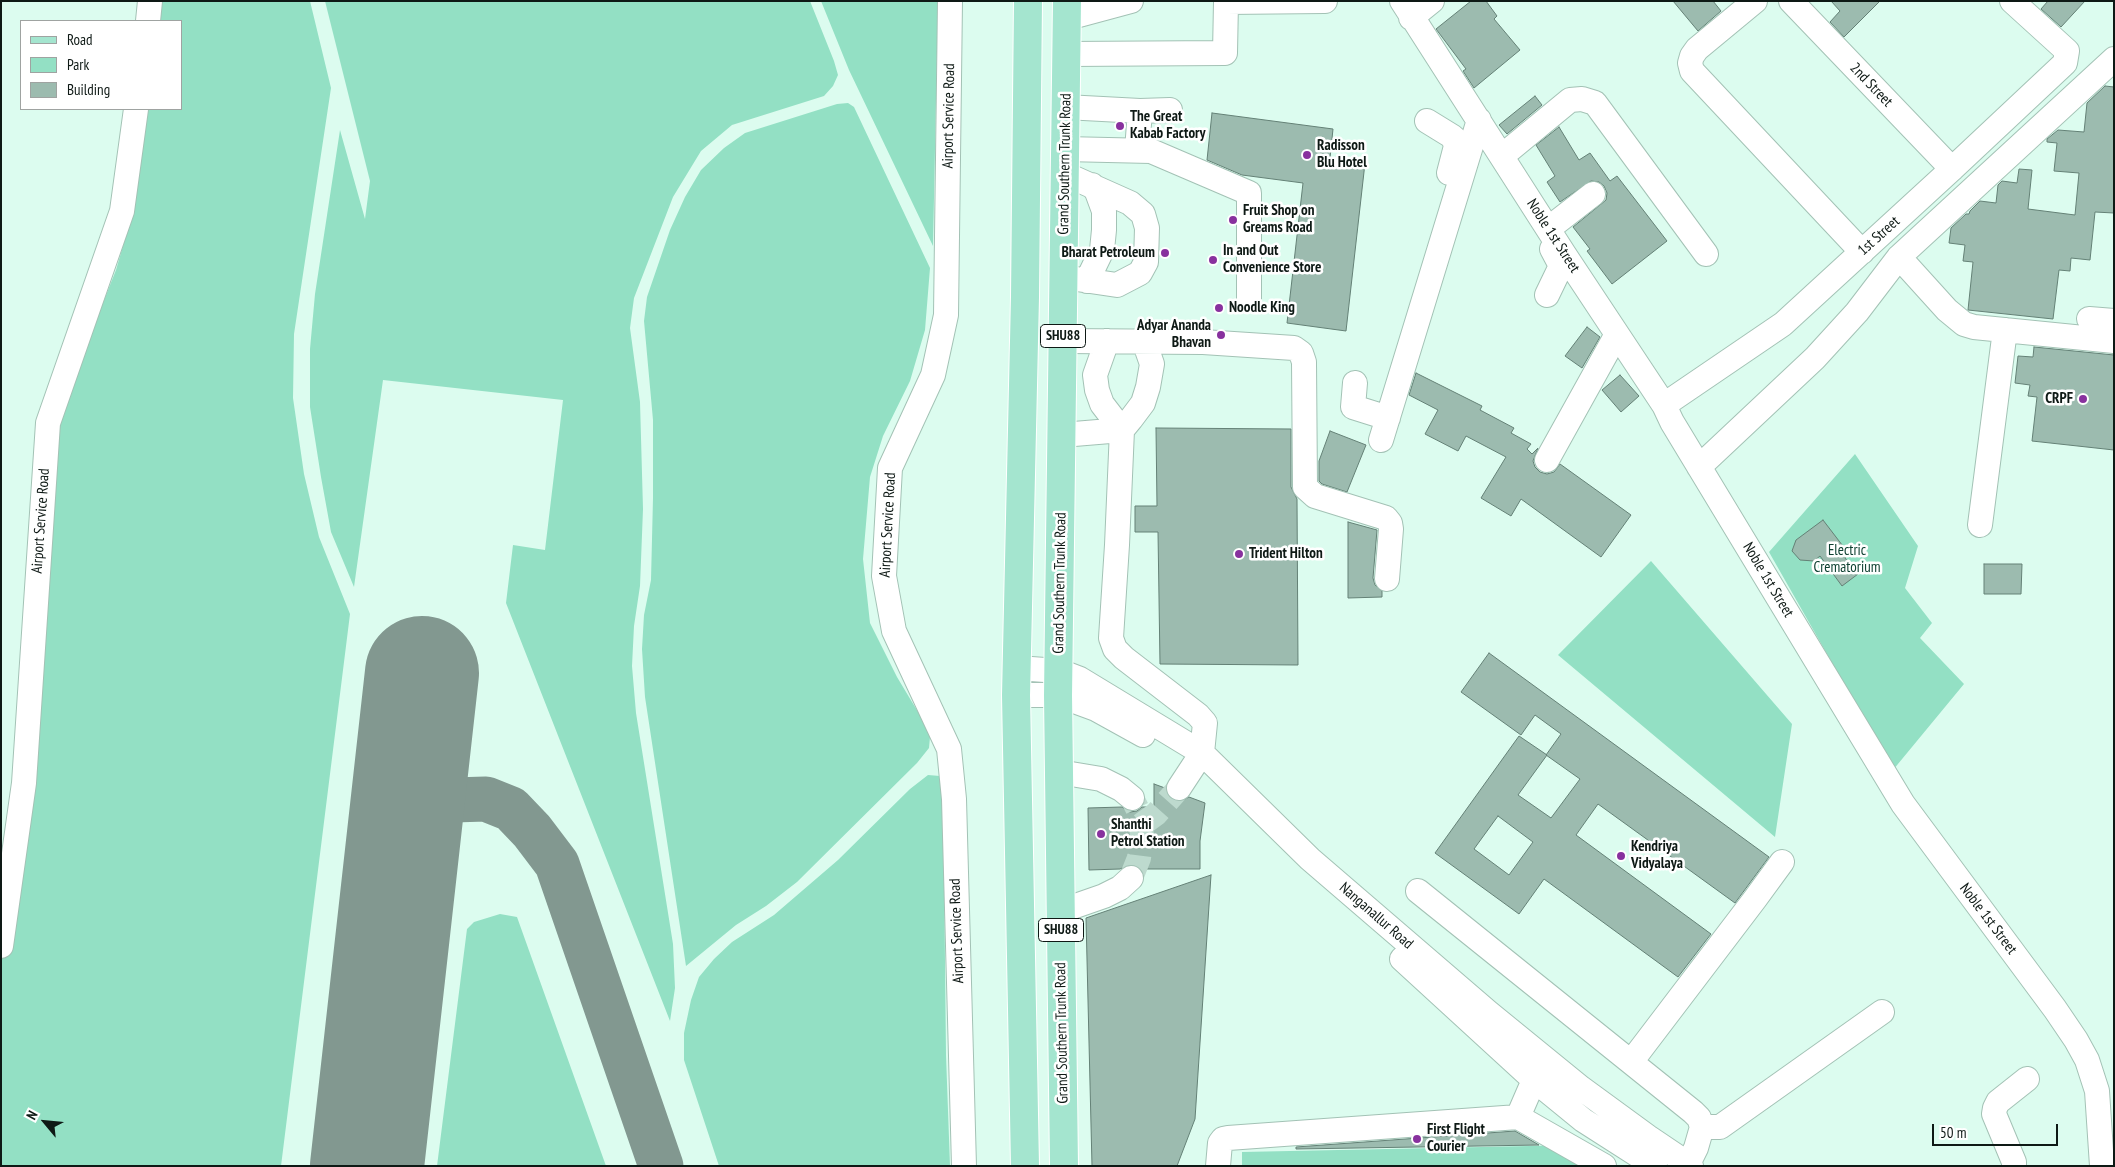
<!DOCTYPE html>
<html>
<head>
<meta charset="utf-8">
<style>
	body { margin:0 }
	#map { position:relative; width:2115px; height:1167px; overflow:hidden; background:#dcfcef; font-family:"PT Sans Narrow",sans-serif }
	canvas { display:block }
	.frame { position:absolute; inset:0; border:2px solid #0e1915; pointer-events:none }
	.legend { position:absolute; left:20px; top:20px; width:162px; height:90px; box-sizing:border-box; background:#fff; border:1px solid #9fa3a1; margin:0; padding:6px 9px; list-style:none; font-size:15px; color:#0e1915 }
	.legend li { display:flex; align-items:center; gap:10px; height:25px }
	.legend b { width:25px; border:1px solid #9fa3a1 }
	.north { position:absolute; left:20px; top:1097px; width:50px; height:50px; -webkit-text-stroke:4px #fff; paint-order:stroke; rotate:298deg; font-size:14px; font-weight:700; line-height:20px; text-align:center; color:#0e1915 }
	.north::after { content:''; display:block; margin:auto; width:18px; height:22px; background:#0e1915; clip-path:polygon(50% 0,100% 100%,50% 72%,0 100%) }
	.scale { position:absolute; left:1932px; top:1124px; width:126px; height:22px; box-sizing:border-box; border:2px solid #0e1915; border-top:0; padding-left:6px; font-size:15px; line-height:18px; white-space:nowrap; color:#0e1915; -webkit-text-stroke:4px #fff; paint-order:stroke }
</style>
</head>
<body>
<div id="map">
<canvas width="2115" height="1167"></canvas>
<div class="frame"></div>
<ul class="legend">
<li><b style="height:6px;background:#a4e5cf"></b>Road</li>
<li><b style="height:14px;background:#93e0c4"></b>Park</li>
<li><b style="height:14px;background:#9cbbaf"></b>Building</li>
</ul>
<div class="north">N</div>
<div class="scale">50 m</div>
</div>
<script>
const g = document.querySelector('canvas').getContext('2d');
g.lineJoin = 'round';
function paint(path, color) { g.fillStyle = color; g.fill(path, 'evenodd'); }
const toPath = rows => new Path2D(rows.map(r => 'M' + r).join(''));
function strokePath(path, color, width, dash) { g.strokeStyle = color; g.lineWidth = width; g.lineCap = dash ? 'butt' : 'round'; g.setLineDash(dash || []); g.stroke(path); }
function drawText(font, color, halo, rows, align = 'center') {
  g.font = font + ' "PT Sans Narrow",sans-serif'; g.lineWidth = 5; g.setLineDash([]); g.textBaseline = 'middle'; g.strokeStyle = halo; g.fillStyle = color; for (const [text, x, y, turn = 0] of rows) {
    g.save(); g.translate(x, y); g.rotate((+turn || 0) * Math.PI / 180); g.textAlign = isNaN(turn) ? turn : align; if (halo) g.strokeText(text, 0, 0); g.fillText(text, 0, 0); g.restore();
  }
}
const green = toPath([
	[159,1,310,1,331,88,294,334,293,398,304,474,319,537,350,614,281,1166,1,1166,1,932,54,446,66,396,116,270,127,232,144,109,181,109,181,21,156,21],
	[325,1,810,1,834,61,838,75,833,86,824,96,732,125,701,151,673,197,634,298,630,328,640,402,643,509,640,586,634,626,632,666,636,713,673,944,675,988,670,1021,506,603,513,545,545,550,563,400,383,380,354,587,331,532,321,477,310,407,310,349,315,294,340,130,365,219,370,181],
	[821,1,938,1,933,246,849,70],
	[848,103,854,107,930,268,925,330,910,381,883,436,870,477,863,559,870,623,897,677,924,722,930,737,929,748,917,763,797,882,766,906,736,925,686,966,645,697,642,649,644,615,651,580,653,498,653,420,644,321,647,297,670,230,685,197,701,170,724,148,745,133,837,104],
	[1855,454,1918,546,1905,588,1932,623,1920,638,1964,684,1893,770,1769,552],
	[1651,561,1792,724,1775,837,1558,655],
	[928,775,940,776,945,786,944,869,946,1055,950,1166,719,1166,684,1060,684,1033,691,1000,699,977,714,959,732,942,774,915,838,860,910,789],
	[500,914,517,917,606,1166,437,1166,467,929,474,922],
	[1578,1145,1579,1166,1242,1166,1242,1152]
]);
const taxiway = toPath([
	[403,840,412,823,428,810,453,800,486,799,511,809,532,831,557,864,661,1166]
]);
const runway = toPath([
	[367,1166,422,673]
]);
const building = toPath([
	[1471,1,1486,1,1497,16,1494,19,1520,50,1474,88,1463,71,1466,69,1436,29,1471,1],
	[1673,1,1713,1,1721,11,1698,31,1673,1],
	[1831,1,1880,1,1844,37,1830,22,1840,11,1831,1],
	[2048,1,2085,1,2061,27,2041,9,2048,1],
	[2105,86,2114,87,2114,213,2095,212,2090,260,2071,258,2070,271,2059,270,2053,319,1968,310,1973,262,1963,261,1965,245,1949,243,1951,228,1966,214,1969,214,1970,211,1980,201,1996,203,1998,185,2002,181,2017,183,2019,169,2032,170,2028,209,2075,215,2079,173,2054,171,2057,143,2047,142,2047,139,2058,130,2084,132,2087,103,2105,86],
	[1535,96,1542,105,1507,134,1499,125,1535,96],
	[1212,113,1333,129,1330,158,1365,163,1346,331,1287,323,1303,183,1242,175,1207,160,1212,113],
	[1559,127,1579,160,1590,153,1610,181,1617,176,1667,241,1612,284,1587,251,1590,249,1573,227,1606,200,1607,193,1604,186,1599,182,1591,181,1560,202,1547,182,1555,176,1536,145,1559,127],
	[1587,327,1600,337,1582,368,1565,356,1587,327],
	[2034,347,2114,355,2114,450,2032,441,2037,397,2028,396,2030,385,2015,383,2018,356,2033,357,2034,347],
	[1416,373,1482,406,1480,410,1514,428,1511,433,1531,444,1527,449,1532,454,1538,448,1533,461,1535,467,1540,472,1547,474,1554,472,1560,464,1631,515,1601,557,1521,499,1511,516,1481,498,1506,457,1466,436,1458,451,1425,434,1438,410,1409,395,1416,373],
	[1620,375,1639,396,1621,412,1602,390,1620,375],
	[1156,428,1291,429,1291,487,1297,499,1298,665,1160,664,1158,532,1135,532,1135,506,1157,506,1156,428],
	[1330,431,1366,445,1347,492,1322,484,1319,481,1319,461,1330,431],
	[1823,520,1849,554,1845,558,1858,574,1842,586,1820,556,1814,561,1800,560,1792,551,1796,540,1823,520],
	[1348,522,1377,530,1373,578,1375,585,1382,591,1382,597,1348,598,1348,522],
	[1984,564,2022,564,2021,594,1984,594,1984,564],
	[1489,653,1769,857,1735,903,1598,804,1576,835,1711,934,1678,977,1544,879,1519,914,1435,853,1519,736,1547,755,1518,795,1551,818,1580,779,1546,755,1561,734,1535,715,1521,735,1461,692,1489,653],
	[1498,816,1533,842,1509,875,1474,849,1498,816],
	[1154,784,1165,788,1167,795,1172,800,1179,802,1189,797,1205,803,1200,841,1200,869,1141,869,1136,865,1129,865,1120,869,1089,870,1088,808,1122,807,1130,812,1137,811,1142,807,1154,807,1154,784],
	[1211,875,1195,1119,1177,1166,1092,1166,1086,918,1211,875],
	[1515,1131,1539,1145,1296,1149,1296,1147,1515,1131]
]);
const minorTunnel = toPath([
	[1141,825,1156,814,1179,788],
	[1131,878,1139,858,1142,835,1139,812,1132,798]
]);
const minor = toPath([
	[950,1,946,315,933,375,890,468,884,576,894,631,949,749,954,799,964,1166],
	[1402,1,1564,254,1664,405,1672,422,1903,804,2055,1009,2076,1040,2087,1060,2097,1091,2102,1166],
	[1755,1,1697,49,1692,56,1690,63,1692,71,1862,252],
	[1791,1,1952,169],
	[1068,18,1131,1],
	[1411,18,1432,1],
	[148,21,150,1],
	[1068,54,1225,53,1226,2,1325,1],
	[1065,107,1140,111,1137,150],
	[1140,111,1170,110],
	[1427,121,1453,137,1456,146,1449,173],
	[1065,149,1151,151,1249,193,1249,299],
	[1502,156,1570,100,1582,99,1595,103,1706,254],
	[1548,229,1593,194],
	[1899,257,1947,310,1964,324,1974,327,2114,341],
	[1063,277,1117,285,1140,273,1146,262,1147,228,1143,214,1130,203,1065,174],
	[1087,281,1102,250,1104,230,1104,211,1097,192,1092,185],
	[1547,295,1561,266,1552,249],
	[2089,319,2114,321],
	[1063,341,1203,342,1294,348,1301,353,1304,362,1305,487,1315,496,1386,518,1390,523,1391,529,1387,579],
	[1107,341,1095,375,1097,390,1102,404,1122,430,1117,545,1111,638,1115,649,1124,658,1198,715,1205,723,1202,753,1179,788],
	[1355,383,1353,407,1388,418],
	[1664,405,1783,324,1952,169,2065,63,2067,51,2012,1],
	[1062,435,1122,430,1131,419,1143,403,1148,387,1152,364,1144,341],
	[1381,440,1479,120],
	[1547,460,1617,334],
	[1699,467,1815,358,1857,312,1899,257,2114,59],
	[1980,525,2005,330],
	[1017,668,1059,671,1080,679,1202,753,1310,859,1489,1013,1581,1088,1648,1137,1691,1166],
	[1016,695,1058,695,1096,709,1143,735],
	[1059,772,1101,779,1121,789,1132,798],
	[1418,891,1693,1112,1699,1118,1702,1127,1696,1148,1688,1164],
	[1061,911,1104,896,1120,888,1131,878],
	[1,946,24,783,48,423,122,211,136,109],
	[1402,959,1534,1080,1583,1120,1655,1166],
	[1631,1062,1755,899,1782,862],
	[1534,1080,1518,1117,1604,1166],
	[1702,1127,1720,1127,1882,1012],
	[1218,1166,1220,1143,1223,1139,1228,1138,1518,1117],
	[2014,1166,2014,1162,1994,1114,1995,1108,1998,1102,2027,1079]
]);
const major = toPath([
	[1025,1166,1016,695,1025,297,1028,1],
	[1064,1166,1058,695,1067,1]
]);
const markers = [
	[1120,126,5,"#88319e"],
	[1307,155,5,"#88319e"],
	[1233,220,5,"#88319e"],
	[1165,253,5,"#88319e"],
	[1213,260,5,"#88319e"],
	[1219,308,5,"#88319e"],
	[1221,335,5,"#88319e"],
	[2083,399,5,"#88319e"],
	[1239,554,5,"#88319e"],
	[1101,834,5,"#88319e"],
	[1621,856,5,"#88319e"],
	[1417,1139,5,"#88319e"]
];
const shields = [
	[1063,336,45],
	[1061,930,45]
];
const shieldNames = [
	["SHU88",1063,336],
	["SHU88",1061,930]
];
const streetNames = [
	["2nd Street",1871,85,46],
	["Airport Service Road",949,116,-89],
	["Grand Southern Trunk Road",1065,164,-89],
	["Noble 1st Street",1553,236,57],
	["1st Street",1879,236,-42],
	["Airport Service Road",41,521,-86],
	["Airport Service Road",888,525,-87],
	["Noble 1st Street",1768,580,59],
	["Grand Southern Trunk Road",1060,583,-89],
	["Nanganallur Road",1376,916,41],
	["Noble 1st Street",1988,919,53],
	["Airport Service Road",957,931,-92],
	["Grand Southern Trunk Road",1062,1033,-91]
];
const poiNames = [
	["The Great",1130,117],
	["Kabab Factory",1130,134],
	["Radisson",1317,146],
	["Blu Hotel",1317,163],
	["Fruit Shop on",1243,211],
	["Greams Road",1243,228],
	["In and Out",1223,251],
	["Convenience Store",1223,268],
	["Bharat Petroleum",1155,253,"right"],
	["Noodle King",1229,308],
	["Adyar Ananda",1211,326,"right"],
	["Bhavan",1211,343,"right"],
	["CRPF",2073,399,"right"],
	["Trident Hilton",1249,554],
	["Shanthi",1111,825],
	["Petrol Station",1111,842],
	["Kendriya",1631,847],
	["Vidyalaya",1631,864],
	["First Flight",1427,1130],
	["Courier",1427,1147]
];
const parkNames = [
	["Electric",1847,551],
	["Crematorium",1847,568]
];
paint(green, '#93e0c4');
strokePath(taxiway, '#829890', 45);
strokePath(runway, '#829890', 114);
paint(building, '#9cbbaf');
strokePath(building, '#648176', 1);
strokePath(minorTunnel, '#bddace', 24, [24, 12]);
strokePath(minor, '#a3c2b5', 26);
strokePath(major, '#fff', 30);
strokePath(minor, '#fff', 24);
strokePath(major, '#a4e5cf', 28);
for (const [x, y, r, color] of markers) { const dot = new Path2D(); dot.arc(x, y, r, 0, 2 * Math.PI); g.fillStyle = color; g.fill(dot); strokePath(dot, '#fff', 2); }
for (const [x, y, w] of shields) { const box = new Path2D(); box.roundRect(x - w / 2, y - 11.5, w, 23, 4); g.fillStyle = '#fff'; g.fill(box); strokePath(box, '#0e1915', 1); }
drawText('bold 14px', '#0e1915', null, shieldNames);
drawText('15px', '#0e1915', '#fff', streetNames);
drawText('bold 15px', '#0e1915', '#fff', poiNames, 'left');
drawText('15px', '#0f4132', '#fff', parkNames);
</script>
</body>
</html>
